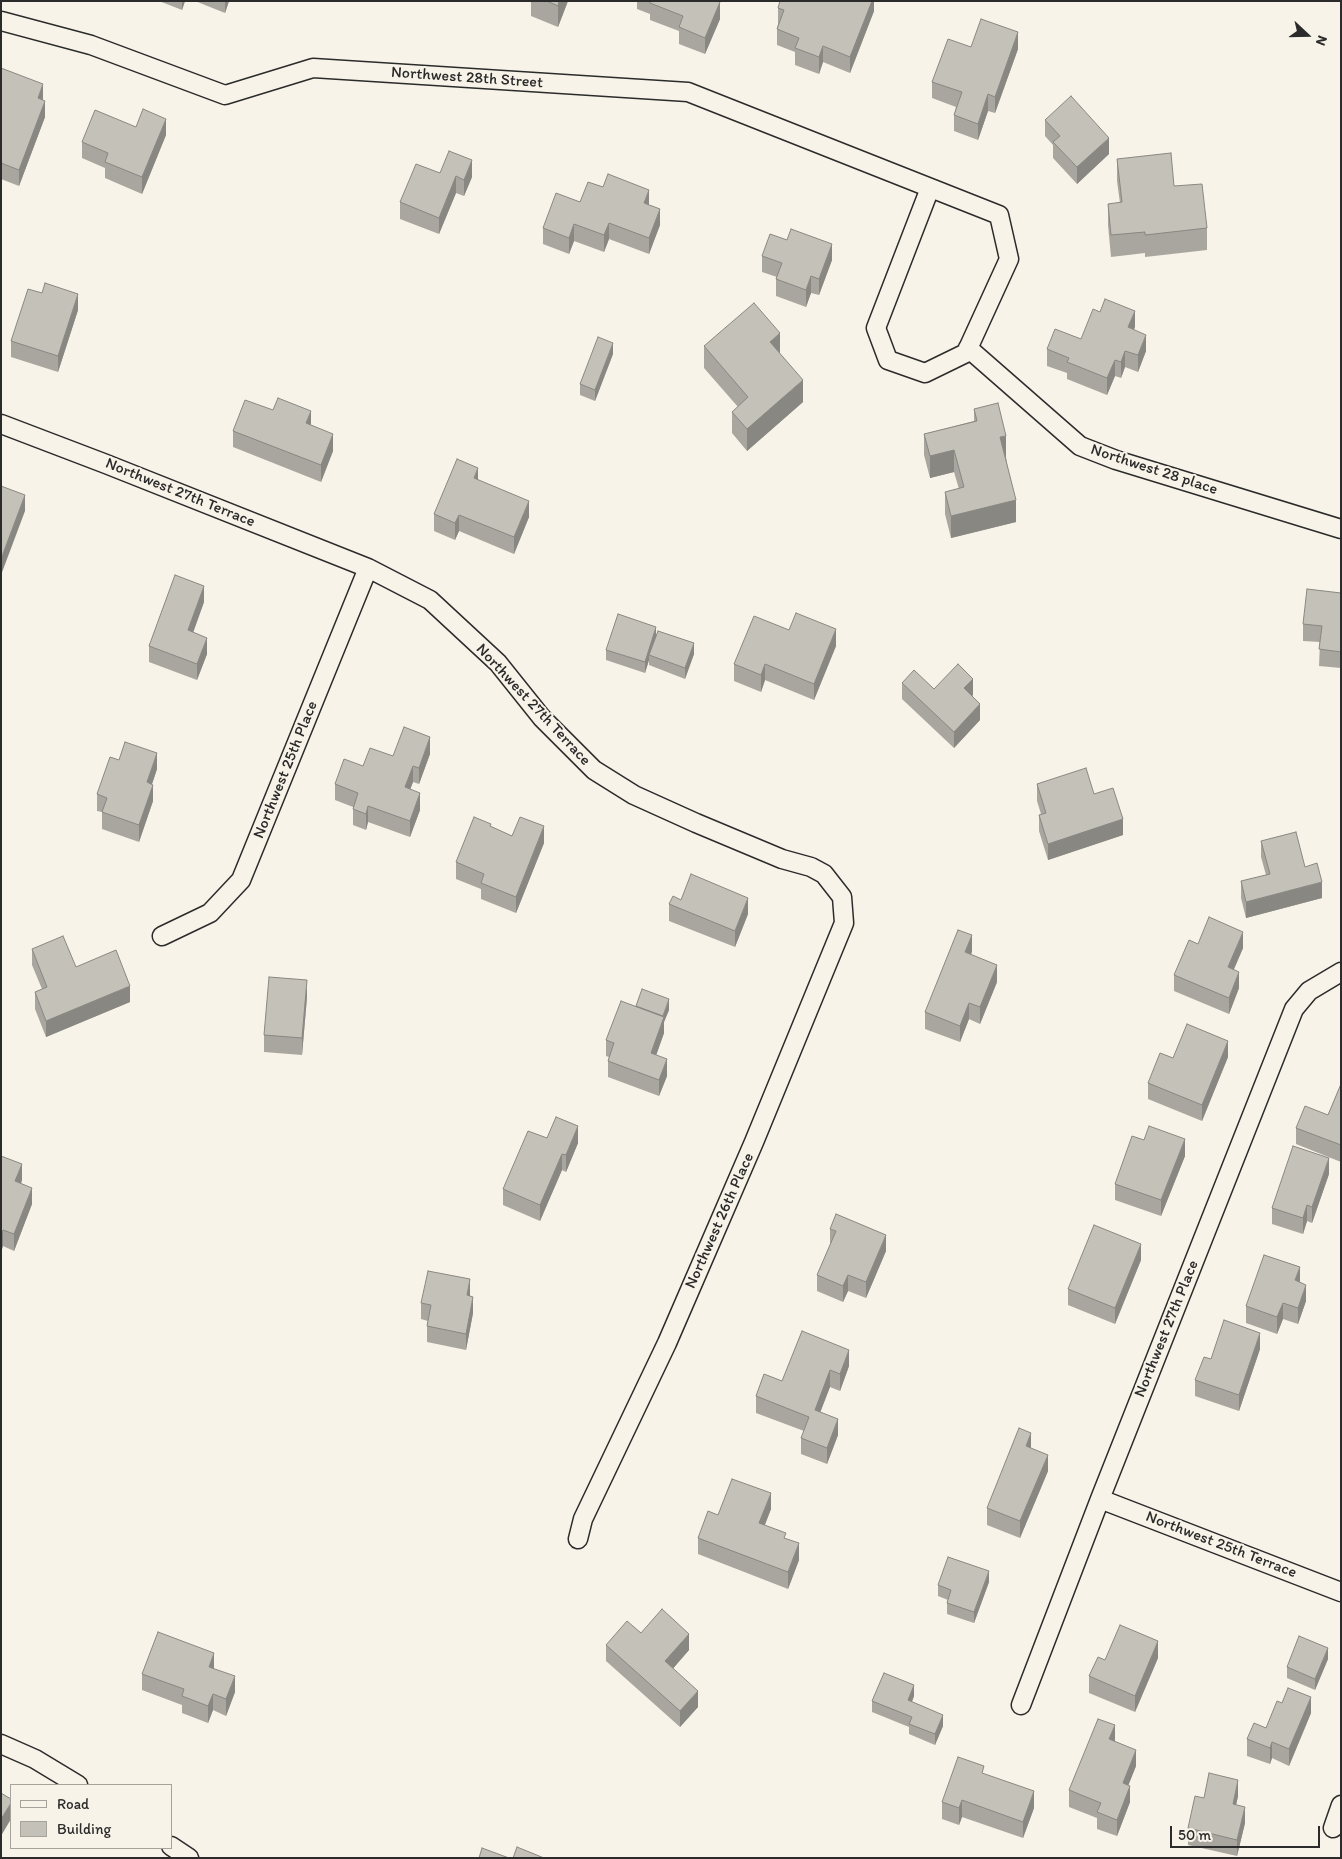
<!DOCTYPE html>
<html>
<head>
<meta charset="utf-8">
<style>
	body { margin:0 }
	#map { position:relative; width:1342px; height:1859px; overflow:hidden; background:#f7f3e8; font-family:Itim,sans-serif }
	canvas { display:block }
	.frame { position:absolute; inset:0; border:2px solid #2b2b2b; pointer-events:none }
	.legend { position:absolute; left:10px; top:1784px; width:162px; height:65px; box-sizing:border-box; background:#f7f3e8; border:1px solid #a5a39c; margin:0; padding:6px 9px; list-style:none; font-size:15px; color:#2b2b2b }
	.legend li { display:flex; align-items:center; gap:10px; height:25px }
	.legend b { width:25px; border:1px solid #a5a39c }
	.north { position:absolute; left:1282px; top:10px; width:50px; height:50px; -webkit-text-stroke:4px #f7f3e8; paint-order:stroke; rotate:111deg; font-size:14px; font-weight:700; line-height:20px; text-align:center; color:#2b2b2b }
	.north::after { content:''; display:block; margin:auto; width:18px; height:22px; background:#2b2b2b; clip-path:polygon(50% 0,100% 100%,50% 72%,0 100%) }
	.scale { position:absolute; left:1170px; top:1826px; width:150px; height:22px; box-sizing:border-box; border:2px solid #2b2b2b; border-top:0; padding-left:6px; font-size:15px; line-height:18px; white-space:nowrap; color:#2b2b2b; -webkit-text-stroke:4px #f7f3e8; paint-order:stroke }
</style>
</head>
<body>
<div id="map">
<canvas width="1342" height="1859"></canvas>
<div class="frame"></div>
<ul class="legend">
<li><b style="height:6px;background:#f7f3e8"></b>Road</li>
<li><b style="height:14px;background:#c4c1b9"></b>Building</li>
</ul>
<div class="north">N</div>
<div class="scale">50 m</div>
</div>
<script>
const g = document.querySelector('canvas').getContext('2d');
g.lineJoin = 'round';
const toPath = rows => new Path2D(rows.map(r => 'M' + r).join(''));
function strokePath(path, color, width, dash) { g.strokeStyle = color; g.lineWidth = width; g.lineCap = dash ? 'butt' : 'round'; g.setLineDash(dash || []); g.stroke(path); }
function paint(path, color) { g.fillStyle = color; g.fill(path, 'evenodd'); }
function drawText(font, color, halo, rows, align = 'center') {
  g.font = font + ' Itim,sans-serif'; g.lineWidth = 4; g.setLineDash([]); g.textBaseline = 'middle'; g.strokeStyle = halo; g.fillStyle = color; for (const [text, x, y, turn = 0] of rows) {
    g.save(); g.translate(x, y); g.rotate((+turn || 0) * Math.PI / 180); g.textAlign = isNaN(turn) ? turn : align; if (halo) g.strokeText(text, 0, 0); g.fillText(text, 0, 0); g.restore();
  }
}
const minor = toPath([
	[1,21,91,45,225,95,313,68,688,92,999,215,1009,259,966,353,925,373,888,360,876,328,930,188],
	[968,348,1080,446,1116,460,1341,529],
	[1,424,106,464,368,568,430,600,498,663,542,718,594,770,634,795,696,823,782,859,811,867,824,874,842,897,844,923,754,1142,667,1343,583,1519,578,1539],
	[162,936,210,913,241,880,368,568],
	[1100,1499,1341,1592],
	[1021,1705,1100,1499,1294,1009,1309,991,1341,972],
	[1,1744,35,1759,78,1785],
	[1333,1828,1341,1805],
	[171,1846,189,1858]
]);
const wall = toPath([
	[159,1,185,1,182,10],
	[195,1,229,1,225,13],
	[531,1,568,1,558,27,531,16],
	[637,1,717,1,720,19,705,54,679,44,679,31,650,20,650,14,637,9],
	[874,1,874,11,850,73,823,62,819,74,795,65,795,52,777,45,777,29,778,24,778,8],
	[971,47,1018,49,995,113,988,111,978,140,954,131,954,115,956,107,932,98,932,82],
	[1,68,43,100,45,117,19,186,1,179],
	[1045,120,1109,154,1077,184,1053,158,1053,145,1045,136],
	[136,127,166,135,142,194,105,178,105,168,82,158,82,142],
	[1117,159,1174,186,1207,228,1207,250,1145,257,1145,253,1111,257,1108,225,1108,204,1120,203,1117,181],
	[440,173,472,177,464,196,456,193,439,234,400,219,400,202],
	[580,202,649,205,660,225,649,254,609,239,604,252,574,241,569,254,543,244,543,228],
	[762,256,832,260,819,295,811,293,806,307,776,296,776,279,777,277,762,272],
	[78,310,58,372,11,357,11,341],
	[1135,327,1134,329,1146,351,1138,372,1125,367,1121,378,1115,376,1107,395,1067,379,1067,373,1047,366,1047,349,1081,339],
	[704,346,803,402,747,451,732,433,732,412,738,407,704,368],
	[613,354,595,401,580,395,580,384],
	[974,409,1006,457,1016,522,951,538,945,514,945,492,959,489,954,472,930,478,924,455,924,434,974,421],
	[311,425,333,451,321,482,233,447,233,431],
	[478,480,529,517,514,554,459,531,455,540,434,531,434,514],
	[1341,593,1341,668,1319,666,1320,642,1303,641,1303,624],
	[204,602,193,632,207,654,197,680,149,662,149,646],
	[789,630,836,646,814,700,765,680,761,692,734,681,734,664],
	[656,634,694,654,685,679,649,665,649,660,645,673,606,660,606,650],
	[902,683,934,689,973,695,972,696,980,720,954,748,902,699],
	[430,754,419,784,413,782,410,789,420,810,410,837,368,822,366,830,353,825,353,807,335,800,335,784,363,766,393,756],
	[157,769,152,784,153,801,139,842,102,829,102,812,97,811,97,794],
	[1037,784,1094,794,1123,835,1048,860,1039,831,1039,815,1041,814,1037,801],
	[491,827,512,836,544,843,516,913,481,899,481,889,456,879,456,862],
	[1261,841,1322,898,1246,918,1241,898,1241,881,1266,875,1261,857],
	[681,900,748,914,735,947,669,921,669,904],
	[1198,944,1243,948,1234,969,1239,988,1229,1014,1174,991,1174,975],
	[32,949,76,967,130,1002,46,1037,35,1009,35,992,42,989,32,965],
	[972,952,970,955,997,982,980,1024,969,1019,960,1042,925,1029,925,1012],
	[307,997,302,1055,264,1052,264,1035],
	[636,1006,669,1010,664,1022,664,1033,656,1055,667,1076,659,1096,608,1077,608,1061,609,1057,606,1056,606,1040],
	[1228,1057,1202,1121,1148,1099,1148,1083,1173,1058],
	[1341,1084,1341,1162,1296,1144,1296,1128,1328,1115],
	[547,1138,578,1143,566,1172,562,1170,540,1221,503,1205,503,1189],
	[1144,1140,1185,1156,1161,1216,1115,1200,1115,1184],
	[1,1156,22,1180,21,1184,32,1204,14,1251,3,1246,1,1252],
	[1329,1174,1312,1223,1307,1221,1303,1234,1272,1224,1272,1208],
	[830,1229,886,1251,866,1298,848,1291,843,1302,817,1291,817,1275,830,1245],
	[1141,1260,1115,1324,1068,1305,1068,1289],
	[1300,1282,1306,1301,1298,1324,1283,1319,1277,1334,1246,1323,1246,1306],
	[470,1296,473,1313,466,1350,427,1342,427,1326,428,1321,421,1319,421,1303],
	[1260,1349,1239,1411,1195,1396,1195,1380,1211,1359],
	[849,1366,840,1391,830,1387,820,1412,838,1435,827,1464,801,1454,801,1438,804,1431,756,1413,756,1396,782,1381],
	[1031,1448,1048,1471,1020,1538,987,1525,987,1508],
	[771,1509,765,1525,799,1560,788,1589,698,1554,698,1538,718,1515],
	[989,1582,974,1623,947,1614,947,1603,948,1600,938,1596,938,1585],
	[641,1633,689,1650,673,1668,698,1707,680,1727,606,1661,606,1645],
	[1158,1658,1135,1712,1089,1693,1089,1676,1105,1660],
	[1328,1659,1315,1690,1287,1678,1287,1667],
	[214,1669,235,1692,226,1716,213,1710,208,1723,182,1713,182,1705,142,1690,142,1674],
	[914,1696,912,1702,943,1726,935,1745,909,1734,909,1727,872,1712,872,1701],
	[1282,1703,1311,1713,1289,1766,1272,1758,1270,1764,1247,1756,1247,1739,1266,1728],
	[1115,1741,1136,1766,1128,1785,1130,1802,1117,1836,1097,1829,1097,1818,1069,1807,1069,1790],
	[984,1774,1034,1808,1023,1838,962,1817,959,1825,942,1819,942,1802],
	[1238,1796,1236,1805,1245,1823,1237,1856,1188,1845,1188,1828,1204,1798]
]);
const shadedWall = toPath([
	[182,1,185,1,182,10],
	[225,1,229,1,225,13],
	[559,1,568,1,558,27,558,6],
	[872,1,874,1,874,11,850,73,850,57],
	[720,2,720,19,705,54,705,38],
	[1018,32,1018,49,995,113,995,97],
	[823,46,823,62,819,74,819,57],
	[43,84,43,100,38,98],
	[988,94,988,111,978,140,978,124],
	[45,101,45,117,19,186,19,170],
	[166,119,166,135,142,194,142,177],
	[1109,138,1109,154,1077,184,1077,167],
	[472,160,472,177,464,196,464,180],
	[456,176,456,193,439,234,439,218],
	[649,190,649,206,644,203],
	[660,209,660,225,649,254,649,238],
	[609,223,609,239,604,252,604,235],
	[574,224,574,241,569,254,569,238],
	[832,244,832,260,819,295,819,279],
	[811,276,811,293,806,307,806,290],
	[78,294,78,310,58,372,58,356],
	[1135,311,1135,327,1128,343,1128,327],
	[780,333,780,354,770,342],
	[1146,335,1146,351,1138,372,1138,355],
	[613,343,613,354,595,401,595,390],
	[1125,351,1125,367,1121,378,1121,362],
	[1115,360,1115,376,1107,395,1107,378],
	[803,380,803,402,747,451,747,429],
	[311,411,311,428,306,423],
	[333,434,333,451,321,482,321,465],
	[1006,436,1006,457,1000,458,1000,437],
	[954,450,954,472,930,478,930,456],
	[478,468,478,484,474,478],
	[25,495,25,511,1,575,1,559],
	[1016,500,1016,522,951,538,951,516],
	[529,501,529,517,514,554,514,537],
	[459,515,459,531,455,540,455,523],
	[204,586,204,602,188,647,188,630],
	[656,627,656,638,649,655,649,660,645,673,645,662],
	[836,629,836,646,814,700,814,684],
	[207,638,207,654,197,680,197,664],
	[694,643,694,654,685,679,685,668],
	[765,664,765,680,761,692,761,675],
	[973,679,973,695,964,704,964,688],
	[980,704,980,720,954,748,954,732],
	[430,737,430,754,419,784,419,768],
	[157,753,157,769,147,799,147,782],
	[413,766,413,782,405,804,405,787],
	[153,785,153,801,139,842,139,825],
	[420,793,420,810,410,837,410,821],
	[368,806,368,822,366,830,366,814],
	[1123,819,1123,835,1048,860,1048,844],
	[544,826,544,843,516,913,516,897],
	[1322,882,1322,898,1246,918,1246,902],
	[748,898,748,914,735,947,735,931],
	[1243,932,1243,948,1228,983,1228,967],
	[972,935,972,952,965,969,965,952],
	[997,965,997,982,980,1024,980,1007],
	[1239,972,1239,988,1229,1014,1229,998],
	[307,980,307,997,302,1055,302,1038],
	[130,986,130,1002,46,1037,46,1021],
	[669,999,669,1010,664,1022,664,1033,651,1070,651,1053],
	[969,1003,969,1019,960,1042,960,1026],
	[1228,1041,1228,1057,1202,1121,1202,1105],
	[667,1059,667,1076,659,1096,659,1080],
	[578,1126,578,1143,566,1172,566,1155],
	[1185,1139,1185,1156,1161,1216,1161,1200],
	[562,1154,562,1170,540,1221,540,1205],
	[1329,1158,1329,1174,1312,1223,1312,1207],
	[22,1164,22,1180,15,1198,15,1181],
	[32,1188,32,1204,14,1251,14,1234],
	[1307,1205,1307,1221,1303,1234,1303,1218],
	[3,1230,3,1246,1,1252,1,1236],
	[886,1235,886,1251,866,1298,866,1282],
	[1141,1244,1141,1260,1115,1324,1115,1308],
	[1300,1267,1300,1284,1295,1280],
	[848,1275,848,1291,843,1302,843,1286],
	[470,1279,470,1296,467,1312,467,1295],
	[1306,1285,1306,1301,1298,1324,1298,1308],
	[473,1297,473,1313,466,1350,466,1334],
	[1283,1303,1283,1319,1277,1334,1277,1317],
	[1260,1333,1260,1349,1239,1411,1239,1395],
	[849,1350,849,1366,840,1391,840,1374],
	[830,1370,830,1387,815,1426,815,1410],
	[838,1419,838,1435,827,1464,827,1448],
	[1031,1433,1031,1449,1026,1446],
	[1048,1455,1048,1471,1020,1538,1020,1521],
	[771,1493,771,1509,759,1539,759,1523],
	[799,1543,799,1560,788,1589,788,1572],
	[989,1571,989,1582,974,1623,974,1612],
	[689,1634,689,1650,665,1678,665,1661],
	[1158,1641,1158,1658,1135,1712,1135,1696],
	[1328,1648,1328,1659,1315,1690,1315,1679],
	[214,1653,214,1670,209,1667],
	[235,1676,235,1692,226,1716,226,1699],
	[914,1685,914,1696,908,1711,908,1700],
	[698,1691,698,1707,680,1727,680,1711],
	[213,1694,213,1710,208,1723,208,1706],
	[1311,1697,1311,1713,1289,1766,1289,1749],
	[943,1715,943,1726,935,1745,935,1734],
	[1115,1725,1115,1742,1109,1739],
	[1272,1742,1272,1758,1270,1764,1270,1748],
	[1136,1750,1136,1766,1123,1799,1123,1783],
	[1238,1780,1238,1796,1233,1820,1233,1804],
	[1130,1786,1130,1802,1117,1836,1117,1820],
	[1034,1791,1034,1808,1023,1838,1023,1822],
	[962,1800,962,1817,959,1825,959,1808],
	[11,1803,11,1819,1,1836,1,1819],
	[1245,1807,1245,1823,1237,1856,1237,1840]
]);
const building = toPath([
	[547,1,559,1,558,6,547,1],
	[650,1,716,1,720,2,705,38,679,27,683,16,650,3,650,1],
	[780,1,872,1,850,57,823,46,819,57,795,48,799,38,777,29,784,10,778,8,780,1],
	[981,19,1018,32,995,97,988,94,978,124,954,115,962,92,932,82,948,39,971,47,981,19],
	[1,68,43,84,38,98,45,101,19,170,1,163,1,68],
	[1071,96,1109,138,1077,167,1053,142,1060,136,1045,120,1071,96],
	[143,109,166,119,142,177,105,162,108,153,82,142,95,110,136,127,143,109],
	[449,151,472,160,464,180,456,176,439,218,400,202,416,164,440,173,449,151],
	[1171,153,1174,186,1202,184,1207,228,1145,235,1145,232,1111,235,1108,204,1122,202,1117,159,1171,153],
	[608,174,649,190,644,203,660,209,649,238,609,223,604,235,574,224,569,238,543,228,556,193,580,202,588,182,603,187,608,174],
	[791,229,832,244,819,279,811,276,806,290,776,279,782,263,762,256,770,234,787,240,791,229],
	[45,283,78,294,58,356,11,341,28,289,42,293,45,283],
	[1105,299,1135,311,1128,327,1146,335,1138,355,1125,351,1121,362,1115,360,1107,378,1067,362,1069,358,1047,349,1055,329,1081,339,1093,309,1100,312,1105,299],
	[754,303,780,333,770,342,803,380,747,429,732,412,748,397,704,346,754,303],
	[598,337,613,343,595,390,580,384,598,337],
	[278,398,311,411,306,423,333,434,321,465,233,431,245,400,273,410,278,398],
	[998,403,1006,436,1000,437,1016,500,951,516,945,492,964,487,954,450,930,456,924,434,977,421,974,409,998,403],
	[457,459,478,468,474,478,529,501,514,537,459,515,455,523,434,514,457,459],
	[1,486,25,495,1,559,1,486],
	[175,575,204,586,188,630,207,638,197,664,149,646,175,575],
	[1307,589,1341,593,1341,652,1319,649,1322,626,1303,624,1307,589],
	[796,613,836,629,814,684,765,664,761,675,734,664,754,616,789,630,796,613],
	[618,614,656,627,645,662,606,650,618,614],
	[658,631,694,643,685,668,649,655,658,631],
	[958,664,973,679,964,688,980,704,954,732,902,683,914,670,934,689,958,664],
	[404,727,430,737,419,768,413,766,405,787,420,793,410,821,368,806,366,814,353,809,358,793,335,784,344,759,363,766,370,748,393,756,404,727],
	[125,742,157,753,147,782,153,785,139,825,102,812,107,798,97,794,110,757,119,760,125,742],
	[1086,768,1094,794,1113,788,1123,819,1048,844,1039,815,1046,813,1037,784,1086,768],
	[474,817,491,824,490,826,512,836,520,817,544,826,516,897,481,883,484,874,456,862,474,817],
	[1296,832,1305,867,1317,863,1322,882,1246,902,1241,881,1270,874,1261,841,1296,832],
	[691,874,748,898,735,931,669,904,673,896,681,900,691,874],
	[1209,917,1243,932,1228,967,1239,972,1229,998,1174,975,1189,940,1198,944,1209,917],
	[958,930,972,935,965,952,997,965,980,1007,969,1003,960,1026,925,1012,958,930],
	[63,936,76,967,116,950,130,986,46,1021,35,992,47,987,32,949,63,936],
	[269,977,307,980,302,1038,264,1035,269,977],
	[642,989,669,999,663,1016,636,1006,642,989],
	[621,1001,664,1017,651,1053,667,1059,659,1080,608,1061,614,1043,606,1040,621,1001],
	[1187,1024,1228,1041,1202,1105,1148,1083,1160,1053,1173,1058,1187,1024],
	[1341,1084,1341,1145,1296,1128,1305,1106,1328,1115,1341,1084],
	[556,1117,578,1126,566,1155,562,1154,540,1205,503,1189,528,1131,547,1138,556,1117],
	[1149,1126,1185,1139,1161,1200,1115,1184,1132,1136,1144,1140,1149,1126],
	[1293,1146,1329,1158,1312,1207,1307,1205,1303,1218,1272,1208,1293,1146],
	[1,1156,22,1164,15,1181,32,1188,14,1234,3,1230,1,1236,1,1156],
	[836,1214,886,1235,866,1282,848,1275,843,1286,817,1275,836,1231,830,1229,836,1214],
	[1094,1225,1141,1244,1115,1308,1068,1289,1094,1225],
	[1264,1255,1300,1267,1295,1280,1306,1285,1298,1308,1283,1303,1277,1317,1246,1306,1264,1255],
	[428,1271,470,1279,467,1295,473,1297,466,1334,427,1326,431,1305,421,1303,428,1271],
	[1224,1320,1260,1333,1239,1395,1195,1380,1204,1357,1211,1359,1224,1320],
	[802,1331,849,1350,840,1374,830,1370,815,1410,838,1419,827,1448,801,1438,809,1417,756,1396,764,1374,782,1381,802,1331],
	[1019,1428,1031,1433,1026,1446,1048,1455,1020,1521,987,1508,1019,1428],
	[732,1479,771,1493,759,1523,786,1533,784,1538,799,1543,788,1572,698,1538,708,1511,718,1515,732,1479],
	[948,1557,989,1571,974,1612,947,1603,951,1590,938,1585,948,1557],
	[662,1609,689,1634,665,1661,698,1691,680,1711,606,1645,627,1621,641,1633,662,1609],
	[1120,1625,1158,1641,1135,1696,1089,1676,1098,1657,1105,1660,1120,1625],
	[158,1632,214,1653,209,1667,235,1676,226,1699,213,1694,208,1706,182,1696,184,1689,142,1674,158,1632],
	[1299,1636,1328,1648,1315,1679,1287,1667,1299,1636],
	[884,1673,914,1685,908,1700,943,1715,935,1734,909,1724,912,1717,872,1701,884,1673],
	[1288,1688,1311,1697,1289,1749,1272,1742,1270,1748,1247,1739,1254,1723,1266,1728,1277,1701,1282,1703,1288,1688],
	[1098,1719,1115,1725,1109,1739,1136,1750,1123,1783,1130,1786,1117,1820,1097,1812,1101,1803,1069,1790,1098,1719],
	[958,1757,984,1766,982,1773,1034,1791,1023,1822,962,1800,959,1808,942,1802,958,1757],
	[1209,1773,1238,1780,1233,1804,1245,1807,1237,1840,1188,1828,1195,1796,1204,1798,1209,1773],
	[1,1793,11,1799,11,1803,1,1819,1,1793],
	[517,1847,544,1858,513,1858,517,1847],
	[482,1848,509,1858,479,1858,482,1848]
]);
const streetNames = [
	["Northwest 28th Street",467,78,4],
	["Northwest 28 place",1154,470,18],
	["Northwest 27th Terrace",180,493,22],
	["Northwest 27th Terrace",533,705,47],
	["Northwest 25th Place",286,770,-68],
	["Northwest 26th Place",720,1221,-66],
	["Northwest 27th Place",1167,1329,-68],
	["Northwest 25th Terrace",1221,1545,21]
];
strokePath(minor, '#2b2b2b', 21);
strokePath(minor, '#f7f3e8', 18);
paint(wall, '#a9a69f');
paint(shadedWall, '#898782');
paint(building, '#c4c1b9');
strokePath(building, '#898782', 1);
drawText('16px', '#2b2b2b', '#f7f3e8', streetNames);
</script>
</body>
</html>
